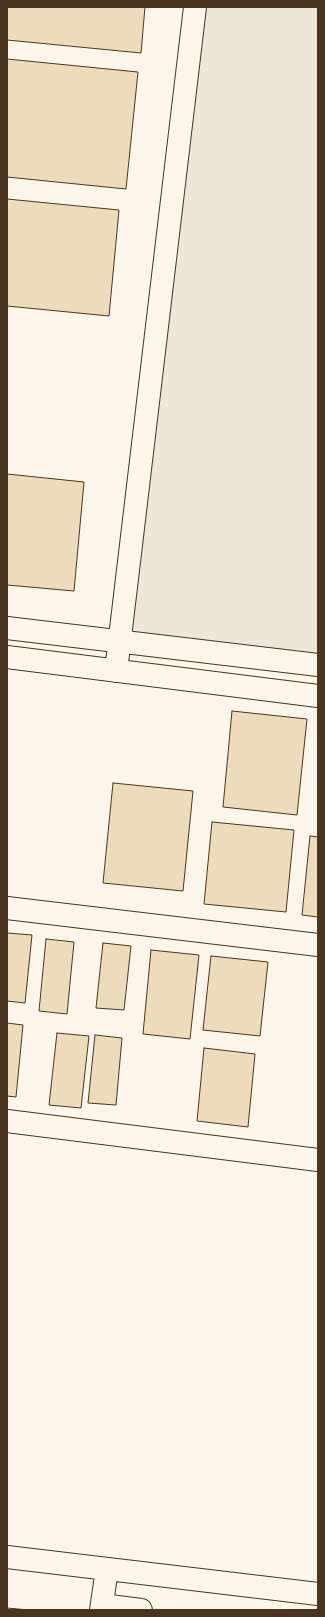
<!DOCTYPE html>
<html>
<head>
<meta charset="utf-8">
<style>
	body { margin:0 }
	#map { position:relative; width:325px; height:1617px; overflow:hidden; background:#fbf6e9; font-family:Raleway,sans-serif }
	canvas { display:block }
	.frame { position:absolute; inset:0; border:8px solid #4a3520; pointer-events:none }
</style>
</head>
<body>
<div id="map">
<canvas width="325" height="1617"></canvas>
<div class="frame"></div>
</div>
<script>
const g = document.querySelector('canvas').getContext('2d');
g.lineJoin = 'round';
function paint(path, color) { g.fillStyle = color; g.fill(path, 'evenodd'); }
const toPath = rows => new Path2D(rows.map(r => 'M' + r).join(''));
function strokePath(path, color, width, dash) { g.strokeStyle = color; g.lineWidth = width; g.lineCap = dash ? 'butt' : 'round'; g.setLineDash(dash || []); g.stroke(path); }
const green = toPath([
	[195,7,318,7,318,671,120,641,195,7]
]);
const building = toPath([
	[7,7,145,7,141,53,7,40,7,7],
	[7,59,138,72,126,189,7,177,7,59],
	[7,199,119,210,109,316,7,306,7,199],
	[7,474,84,482,74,591,7,585,7,474],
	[232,711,307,719,297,815,223,807,232,711],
	[113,783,193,791,183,891,103,883,113,783],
	[212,822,294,830,286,912,204,904,212,822],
	[310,836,318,837,318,917,302,915,310,836],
	[7,933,32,935,25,1003,7,1001,7,933],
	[46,939,74,942,67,1014,39,1011,46,939],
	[103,943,131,946,124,1010,96,1008,103,943],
	[151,950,199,955,190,1039,143,1034,151,950],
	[211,956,268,962,260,1036,203,1030,211,956],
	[7,1023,23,1025,16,1097,7,1096,7,1023],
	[57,1033,89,1036,81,1108,49,1105,57,1033],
	[95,1035,122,1038,116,1105,88,1103,95,1035],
	[204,1048,255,1054,248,1127,197,1121,204,1048],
	[7,1608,29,1610,7,1610,7,1608]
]);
const minor = toPath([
	[7,628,318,665],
	[7,657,318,696],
	[116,671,195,7],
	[7,908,318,945],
	[7,1121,318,1160],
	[7,1557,318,1594],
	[102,1605,141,1610],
	[101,1610,107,1569]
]);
paint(green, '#ede6d9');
strokePath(green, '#887966', 1);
paint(building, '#ecdcbc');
strokePath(building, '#4a3520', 1);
strokePath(minor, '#4a3520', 24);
strokePath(minor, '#fbf6e9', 22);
</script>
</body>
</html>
